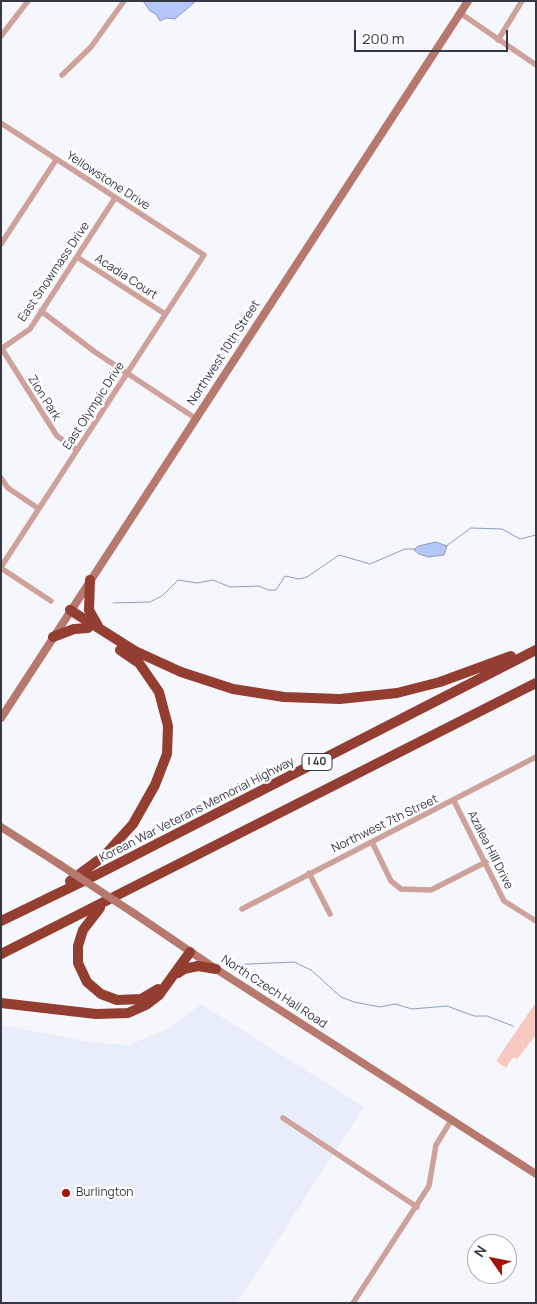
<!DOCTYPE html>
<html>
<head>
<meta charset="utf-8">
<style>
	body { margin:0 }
	#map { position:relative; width:537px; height:1304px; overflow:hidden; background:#f5f7fc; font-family:Manrope,sans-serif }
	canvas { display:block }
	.frame { position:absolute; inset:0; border:2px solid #343842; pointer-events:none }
	.north { position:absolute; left:467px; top:1234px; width:50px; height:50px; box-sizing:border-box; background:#fff; border:1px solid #aeafb3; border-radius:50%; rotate:303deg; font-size:14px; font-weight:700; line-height:20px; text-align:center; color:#343842 }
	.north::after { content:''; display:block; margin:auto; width:18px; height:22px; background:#a61205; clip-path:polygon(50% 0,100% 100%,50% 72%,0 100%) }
	.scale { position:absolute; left:354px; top:30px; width:154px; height:22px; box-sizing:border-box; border:2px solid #343842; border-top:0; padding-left:6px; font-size:15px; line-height:18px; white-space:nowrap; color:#343842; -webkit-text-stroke:4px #fff; paint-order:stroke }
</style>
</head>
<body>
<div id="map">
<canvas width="537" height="1304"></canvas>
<div class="frame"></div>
<div class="north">N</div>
<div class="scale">200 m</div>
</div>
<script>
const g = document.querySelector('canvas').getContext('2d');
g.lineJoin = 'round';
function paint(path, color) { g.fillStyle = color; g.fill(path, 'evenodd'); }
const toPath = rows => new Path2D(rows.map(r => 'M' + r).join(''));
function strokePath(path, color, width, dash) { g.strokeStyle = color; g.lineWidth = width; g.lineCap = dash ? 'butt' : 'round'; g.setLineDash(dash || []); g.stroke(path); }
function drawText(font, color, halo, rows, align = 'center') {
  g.font = font + ' Manrope,sans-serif'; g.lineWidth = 4.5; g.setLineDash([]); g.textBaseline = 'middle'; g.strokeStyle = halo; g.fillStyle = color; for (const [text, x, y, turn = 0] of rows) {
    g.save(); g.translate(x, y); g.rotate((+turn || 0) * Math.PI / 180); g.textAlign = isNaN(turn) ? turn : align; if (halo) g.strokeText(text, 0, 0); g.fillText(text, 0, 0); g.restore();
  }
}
const built = toPath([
	[201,1004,364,1107,237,1303,1,1303,1,1025,90,1042,128,1045,165,1030]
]);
const green = toPath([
	[536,1002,536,1035,517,1059,513,1057,506,1068,496,1061]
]);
const water = toPath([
	[143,1,196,1,175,19,166,18,160,21,156,14,150,11,143,1],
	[436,542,447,546,444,555,428,557,419,554,414,550,418,546,436,542]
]);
const stream = toPath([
	[446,546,471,528,502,529,520,539,536,535],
	[113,603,150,602,162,596,178,580,197,583,213,580,230,587,259,586,268,590,276,590,285,576,299,579,307,577,339,555,370,564,405,549,415,549],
	[226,965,294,962,311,970,341,997,354,1002,380,1007,395,1004,412,1009,447,1006,474,1016,487,1016,513,1026]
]);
const street = toPath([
	[460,13,536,65],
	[1,36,28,1],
	[498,40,522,1],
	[62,75,91,47,124,1],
	[1,123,204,255,1,567],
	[1,244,56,160],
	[77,257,165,314],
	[41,311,95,352,195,418],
	[1,349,30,329,115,198],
	[2,349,57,436,77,450],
	[1,478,8,488,39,509],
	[1,568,51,601],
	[454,801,504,901,536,921],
	[372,842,391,881,401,889,431,890,486,862],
	[309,873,330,914],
	[242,909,536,757],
	[283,1118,417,1207],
	[353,1303,429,1186,436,1145,452,1119]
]);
const secondary = toPath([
	[1,718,468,1],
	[1,827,59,864],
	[135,914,216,969,536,1174]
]);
const highway = toPath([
	[90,580,89,610,98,626],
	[70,610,135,651,181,672,233,689,284,697,340,699,397,693,440,682,511,656],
	[53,637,74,629,88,628],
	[70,881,104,856,133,824,155,785,167,754,168,726,159,692,139,663,120,650],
	[100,908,83,930,78,946,78,963,87,982,101,994,117,1000,141,999,158,989],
	[1,921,98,874,536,650],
	[1,954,536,683],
	[178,973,184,969,198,966,216,969],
	[1,1003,96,1014,128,1013,146,1005,159,995,190,952]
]);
const secondaryBridge = toPath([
	[59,864,135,914]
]);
const markers = [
	[66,1193,5,"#a61205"]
];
const shields = [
	[317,762,30]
];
const shieldNames = [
	["I 40",317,762]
];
const streetNames = [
	["Yellowstone Drive",108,181,33],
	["East Snowmass Drive",54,272,-56],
	["Acadia Court",126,277,33],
	["Northwest 10th Street",224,353,-57],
	["Zion Park",44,398,58],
	["East Olympic Drive",94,406,-57],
	["Korean War Veterans Memorial Highway",197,810,-27],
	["Northwest 7th Street",385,824,-26],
	["Azalea Hill Drive",490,850,63],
	["North Czech Hall Road",274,992,33]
];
const poiNames = [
	["Burlington",76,1193]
];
paint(built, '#e8edfb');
paint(green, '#f8c9c0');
paint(water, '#b5c7f9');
strokePath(water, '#8e9cc2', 1);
strokePath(stream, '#8e9cc2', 1);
strokePath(street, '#cea29a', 5.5);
strokePath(secondary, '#b7786d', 8);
strokePath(highway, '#943d31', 10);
strokePath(secondaryBridge, '#b7786d', 8);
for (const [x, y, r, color] of markers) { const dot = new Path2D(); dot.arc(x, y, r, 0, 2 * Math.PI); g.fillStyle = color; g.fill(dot); strokePath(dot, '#fff', 2); }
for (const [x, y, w] of shields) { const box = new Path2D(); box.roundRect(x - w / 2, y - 8.5, w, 17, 4); g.fillStyle = '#fff'; g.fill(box); strokePath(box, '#343842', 1); }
drawText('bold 11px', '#343842', null, shieldNames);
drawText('12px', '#343842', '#fff', streetNames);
drawText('12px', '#343842', '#fff', poiNames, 'left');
</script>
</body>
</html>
